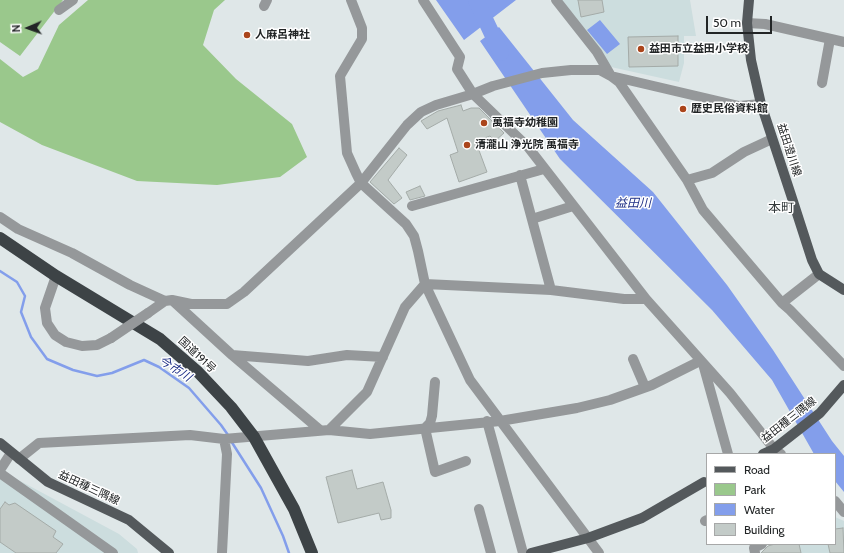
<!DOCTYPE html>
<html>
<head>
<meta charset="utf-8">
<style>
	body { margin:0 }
	#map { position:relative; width:844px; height:553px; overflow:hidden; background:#dfe7e8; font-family:Cabin,sans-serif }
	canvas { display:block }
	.legend { position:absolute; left:706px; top:453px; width:130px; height:92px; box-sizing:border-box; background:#fff; border:1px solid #a7a8a8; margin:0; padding:5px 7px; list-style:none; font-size:12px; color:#222526 }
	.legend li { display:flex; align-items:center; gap:8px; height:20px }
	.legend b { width:20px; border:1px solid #a7a8a8 }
	.north { position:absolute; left:8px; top:8px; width:40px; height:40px; -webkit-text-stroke:3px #fff; paint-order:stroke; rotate:268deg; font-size:11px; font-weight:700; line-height:16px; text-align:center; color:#222526 }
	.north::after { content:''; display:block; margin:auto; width:14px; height:18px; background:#222526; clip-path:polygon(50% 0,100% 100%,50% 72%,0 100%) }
	.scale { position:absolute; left:706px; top:16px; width:66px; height:18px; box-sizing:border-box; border:2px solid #222526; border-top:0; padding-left:5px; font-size:12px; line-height:14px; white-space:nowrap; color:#222526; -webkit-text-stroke:3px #fff; paint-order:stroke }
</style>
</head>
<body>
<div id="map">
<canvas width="844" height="553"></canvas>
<ul class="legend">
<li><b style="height:5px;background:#54595c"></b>Road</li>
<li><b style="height:11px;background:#9ac88c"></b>Park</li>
<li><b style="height:11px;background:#839eeb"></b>Water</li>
<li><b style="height:11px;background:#c3cbc8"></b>Building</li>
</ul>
<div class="north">N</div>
<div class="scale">50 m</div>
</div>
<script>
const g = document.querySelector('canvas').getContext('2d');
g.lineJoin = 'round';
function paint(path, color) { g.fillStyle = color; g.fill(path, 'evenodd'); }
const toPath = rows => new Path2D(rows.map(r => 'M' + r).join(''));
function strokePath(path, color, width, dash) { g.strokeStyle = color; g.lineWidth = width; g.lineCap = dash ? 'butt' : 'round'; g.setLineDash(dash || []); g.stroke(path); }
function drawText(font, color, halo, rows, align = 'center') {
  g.font = font + ' Cabin,"Noto Sans JP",sans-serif'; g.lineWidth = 3; g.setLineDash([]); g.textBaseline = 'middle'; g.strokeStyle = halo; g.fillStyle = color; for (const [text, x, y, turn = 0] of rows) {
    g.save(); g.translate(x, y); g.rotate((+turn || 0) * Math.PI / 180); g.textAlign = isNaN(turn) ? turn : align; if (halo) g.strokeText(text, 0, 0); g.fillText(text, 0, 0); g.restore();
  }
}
const built = toPath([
	[561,0,690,0,696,36,684,36,684,63,679,82,611,67],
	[0,466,11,476,119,534,137,549,138,553,0,553],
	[835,517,844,521,844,553,775,553,772,544,835,544]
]);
const green = toPath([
	[0,0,63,0,20,56,0,42],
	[88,0,225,0,214,10,203,45,236,79,292,124,307,157,280,177,217,185,137,181,42,145,0,122,0,59,23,77,38,69,59,25]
]);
const water = toPath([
	[436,0,516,0,464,40],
	[600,20,620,44,607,54,587,30],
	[499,27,573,120,653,192,727,285,773,350,832,441,844,456,844,492,835,481,835,454,814,454,772,380,712,310,560,159,480,41]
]);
const stream = toPath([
	[0,271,17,282,25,296,21,312,31,337,47,359,73,370,97,376,112,373,144,360,159,367,189,388,221,425,228,435],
	[231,441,261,488,283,536,289,553]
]);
const river = toPath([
	[476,0,501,53]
]);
const building = toPath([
	[578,0,602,0,604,12,581,17,578,0],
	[678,36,678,66,629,67,628,37,678,36],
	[461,105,463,111,471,108,479,108,504,133,495,141,490,136,479,140,480,144,477,145,487,172,459,182,450,155,458,152,447,118,427,129,421,121,438,111,461,105],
	[399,148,407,155,388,180,402,198,394,204,370,182,399,148],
	[420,186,425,196,410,200,406,192,420,186],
	[352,470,357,489,383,482,391,510,391,518,381,520,379,513,338,523,326,477,352,470],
	[5,502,9,505,15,503,56,531,53,537,63,544,56,553,16,553,0,542,0,509,5,502],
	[843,528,844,553,830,553,828,544,835,544,835,529,843,528],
	[775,544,799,544,801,553,761,553,768,546,775,544]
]);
const minor = toPath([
	[351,0,362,28,362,39,340,76,347,153,356,173,361,183,406,224,414,236,418,251,425,284,470,380,599,553],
	[423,0,460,57,457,69,473,94,528,147,646,299,730,393,774,449,781,454],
	[556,0,597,52,611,76,619,82,687,180,703,210,782,303,790,310,844,366],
	[264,6,267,0],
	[59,10,73,0],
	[747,23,765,24,844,42],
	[822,83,830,39],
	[520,175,551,290],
	[687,180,712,173,744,152,772,139],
	[412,206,544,169],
	[0,217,18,229,72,253,130,285,165,301],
	[532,219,573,206],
	[56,276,45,308,47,323,55,335,66,342,82,346,97,345,111,338],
	[425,284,551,290,624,299,646,299],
	[172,300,232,355,308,361,347,355,383,357],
	[782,303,819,274],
	[148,313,165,301,172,300,191,304,227,304,244,292,361,183,407,125,421,112,436,105,473,94,493,86,542,73,571,70,600,70,611,76,739,106,761,104],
	[232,355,320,430],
	[633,359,645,387],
	[703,364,728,454],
	[435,382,432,416,430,423,425,428,435,472,466,461],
	[487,421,523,553],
	[329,430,367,392,405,307,425,284],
	[19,459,39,443,190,435,224,439,329,430,370,434,500,421,577,408,610,400,652,385,700,361],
	[0,470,11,453],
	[0,473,113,553],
	[835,501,844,512],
	[479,509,491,553],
	[705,521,707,520],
	[222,553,227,454,224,439],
	[755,553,754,548,762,544]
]);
const major = toPath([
	[749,0,747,23,751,60,761,104,791,195,812,260,819,274,844,290],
	[0,443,48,482,129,520,169,553],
	[763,454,774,449,820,413,844,385],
	[531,553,588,538,642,518,704,482]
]);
const highway = toPath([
	[0,238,56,276,160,339,198,372,231,407,254,437,294,509,312,553]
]);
const minorBridge = toPath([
	[111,338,148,313]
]);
const markers = [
	[247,35,4,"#ab451b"],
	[641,49,4,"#ab451b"],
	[683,109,4,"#ab451b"],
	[484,123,4,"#ab451b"],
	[467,145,4,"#ab451b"]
];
const poiNames = [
	["人麻呂神社",255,35],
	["益田市立益田小学校",649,49],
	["歴史民俗資料館",691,109],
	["萬福寺幼稚園",492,123],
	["清瀧山 浄光院 萬福寺",475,145]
];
const streetNames = [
	["益田澄川線",789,150,72],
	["国道191号",197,355,43],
	["益田種三隅線",789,420,-38],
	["益田種三隅線",89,488,25]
];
const waterNames = [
	["益田川",633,203],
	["今市川",175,369,33]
];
const quarterNames = [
	["本町",781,208]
];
paint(built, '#ccddde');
paint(green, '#9ac88c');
paint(water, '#839eeb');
strokePath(stream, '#839eeb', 2.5);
strokePath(river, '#839eeb', 16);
paint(building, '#c3cbc8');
strokePath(building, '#a4aba8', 1);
strokePath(minor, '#95989a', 10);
strokePath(major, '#54595c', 10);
strokePath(highway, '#3d4346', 12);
strokePath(minorBridge, '#95989a', 10);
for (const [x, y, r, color] of markers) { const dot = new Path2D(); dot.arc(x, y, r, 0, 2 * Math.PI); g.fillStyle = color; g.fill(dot); strokePath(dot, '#fff', 1.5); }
drawText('bold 11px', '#222526', '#fff', poiNames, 'left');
drawText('11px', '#222526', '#fff', streetNames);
drawText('italic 12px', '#1d2e85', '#fff', waterNames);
drawText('13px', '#333a3b', '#fff', quarterNames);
</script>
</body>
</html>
